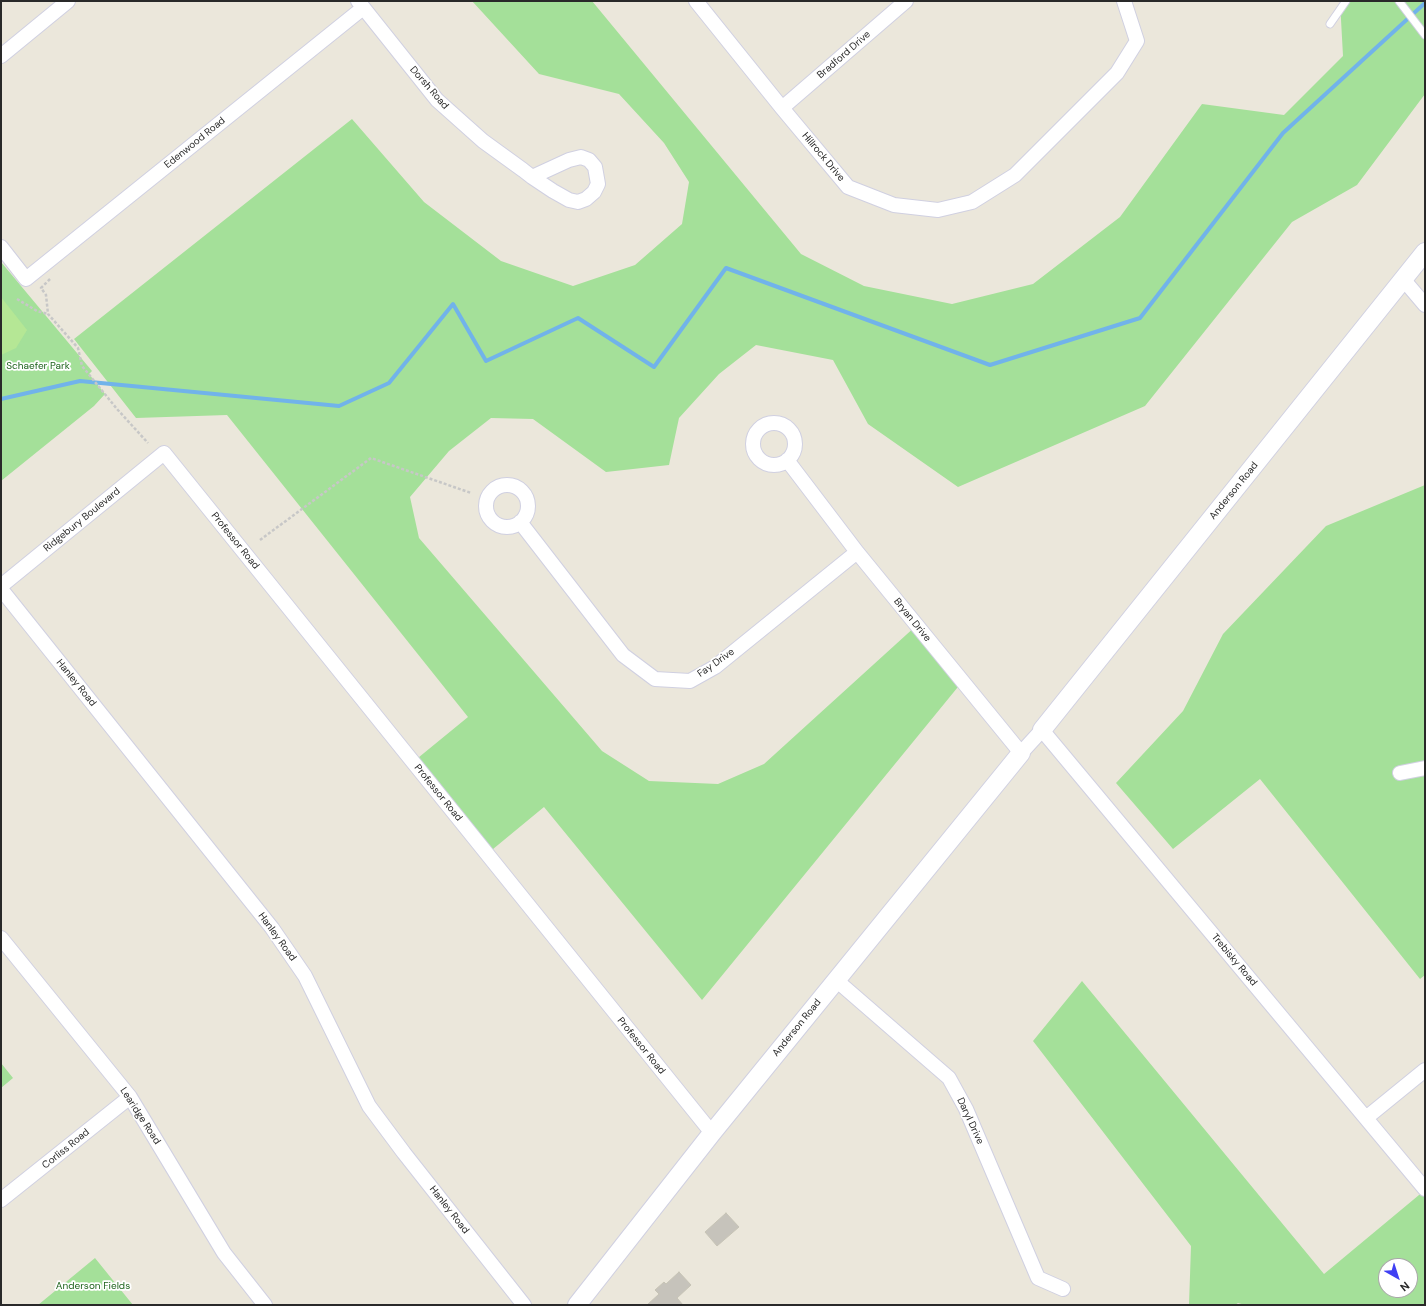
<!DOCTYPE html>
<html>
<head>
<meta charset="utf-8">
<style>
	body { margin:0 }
	#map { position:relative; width:1426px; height:1306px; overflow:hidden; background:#ebe7db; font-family:"DM Sans",sans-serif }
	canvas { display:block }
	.frame { position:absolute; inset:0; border:2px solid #292929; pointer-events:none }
	.north { position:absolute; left:1378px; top:1258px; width:40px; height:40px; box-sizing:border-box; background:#fff; border:1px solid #a9a9a9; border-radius:50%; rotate:141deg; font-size:11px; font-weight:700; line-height:16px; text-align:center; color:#292929 }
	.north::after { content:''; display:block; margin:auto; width:14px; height:18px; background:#4040f3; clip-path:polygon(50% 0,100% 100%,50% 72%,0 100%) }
</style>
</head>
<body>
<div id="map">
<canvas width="1426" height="1306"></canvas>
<div class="frame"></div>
<div class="north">N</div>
</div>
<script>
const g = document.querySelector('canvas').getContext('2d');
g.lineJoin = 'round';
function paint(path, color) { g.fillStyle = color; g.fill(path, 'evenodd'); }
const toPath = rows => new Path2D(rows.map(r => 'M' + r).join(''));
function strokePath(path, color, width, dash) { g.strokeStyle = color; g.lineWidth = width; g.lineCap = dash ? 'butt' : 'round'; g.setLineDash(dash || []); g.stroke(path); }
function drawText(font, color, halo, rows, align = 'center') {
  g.font = font + ' "DM Sans",sans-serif'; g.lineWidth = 3.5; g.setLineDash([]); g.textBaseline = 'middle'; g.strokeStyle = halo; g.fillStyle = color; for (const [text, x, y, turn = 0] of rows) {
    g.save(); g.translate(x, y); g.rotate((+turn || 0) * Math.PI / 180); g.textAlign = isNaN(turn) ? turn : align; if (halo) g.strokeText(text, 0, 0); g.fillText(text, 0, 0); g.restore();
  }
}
const green = toPath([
	[472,1,592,1,801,254,864,286,952,304,1033,284,1120,217,1202,104,1284,115,1343,56,1340,1,1425,1,1425,94,1357,185,1292,222,1145,406,958,487,868,424,833,360,756,345,719,374,679,418,669,465,606,472,533,419,491,418,449,451,410,497,419,538,602,751,649,781,718,784,764,764,917,625,962,682,702,1000,544,807,487,854,413,762,468,717,227,415,136,418,74,339,352,119,424,202,501,261,573,286,635,265,682,224,689,182,664,143,619,94,539,74],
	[1,262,92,371,89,374,105,394,94,406,1,481],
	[1425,485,1425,975,1420,979,1260,779,1173,849,1116,783,1183,711,1223,634,1326,526],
	[1082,981,1324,1274,1425,1190,1425,1305,1245,1305,1238,1303,1235,1305,1189,1305,1191,1246,1033,1041],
	[1386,1266,1410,1266,1410,1290,1386,1290],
	[1,1063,13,1078,1,1088],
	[95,1258,133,1305,38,1305]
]);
const pitch = toPath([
	[1,297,27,330,16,348,1,355]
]);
const stream = toPath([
	[1,399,80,381,339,406,389,383,453,304,486,361,578,318,654,367,726,268,990,365,1140,318,1283,133,1425,3]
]);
const building = toPath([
	[726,1213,739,1227,717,1246,705,1232,726,1213],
	[679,1272,691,1285,677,1298,683,1305,647,1305,659,1294,655,1290,664,1282,666,1284,679,1272]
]);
const path = toPath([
	[50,279,41,288,46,295,48,314,78,348,82,366,117,409,148,443],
	[17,299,37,311,48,314],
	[260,540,371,458,471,493]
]);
const service = toPath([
	[1399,1,1425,35],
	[1330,24,1346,1]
]);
const minor = toPath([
	[358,1,437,100,483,141,523,170,532,177,553,191,569,200,578,202,586,199,594,192,598,184,595,167,589,160,581,157,569,160,532,177],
	[696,1,782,108,848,187,894,205,938,210,972,202,1015,175,1117,73,1137,41,1124,1],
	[1,56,68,1],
	[782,108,906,1],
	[1,247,26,279,363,8],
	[1403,279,1425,305],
	'753 444a21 21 0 1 1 42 0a21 21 0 1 1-42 0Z',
	[787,460,857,552,1021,753,1042,730,1425,1189],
	'486 506a21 21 0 1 1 42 0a21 21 0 1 1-42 0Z',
	[520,522,623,655,655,679,690,681,715,667,857,552],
	[1,586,164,453,712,1133],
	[1,589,272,928,305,976,369,1106,404,1153,524,1305],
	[1400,773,1425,768],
	[1,938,130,1097,224,1253,265,1305],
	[836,980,949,1078,966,1109,1038,1278,1063,1289],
	[1366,1118,1425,1070],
	[1,1200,130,1097]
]);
const tertiary = toPath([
	[1042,730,1425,252],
	[577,1305,712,1133,1021,753]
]);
const streetNames = [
	["Bradford Drive",844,55,-41],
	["Dorsh Road",429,88,49],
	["Edenwood Road",195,143,-39],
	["Hillrock Drive",823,157,50],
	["Anderson Road",1234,491,-51],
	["Ridgebury Boulevard",82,520,-39],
	["Professor Road",235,541,51],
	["Bryan Drive",912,620,51],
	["Fay Drive",716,663,-35],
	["Hanley Road",76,683,51],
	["Professor Road",438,793,51],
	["Hanley Road",277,937,54],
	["Trebisky Road",1234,960,50],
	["Anderson Road",797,1028,-51],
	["Professor Road",641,1046,51],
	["Learidge Road",140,1116,57],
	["Daryl Drive",970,1121,65],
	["Corliss Road",66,1149,-39],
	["Hanley Road",449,1210,52]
];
const parkNames = [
	["Schaefer Park",38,366],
	["Anderson Fields",93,1286]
];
paint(green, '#a4e099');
paint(pitch, '#b5e795');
strokePath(stream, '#71b3ea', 4);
paint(building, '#c6c3bb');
strokePath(building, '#c6c3b5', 1);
strokePath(service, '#d0d0e1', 9);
strokePath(minor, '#d0d0e1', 16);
strokePath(tertiary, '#d0d0e1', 20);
strokePath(path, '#c7c7c7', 2.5, [3, 2]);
strokePath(service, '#fff', 7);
strokePath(minor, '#fff', 14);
strokePath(tertiary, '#fff', 18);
drawText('10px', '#292929', '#fff', streetNames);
drawText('10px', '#1e631c', '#fff', parkNames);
</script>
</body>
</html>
